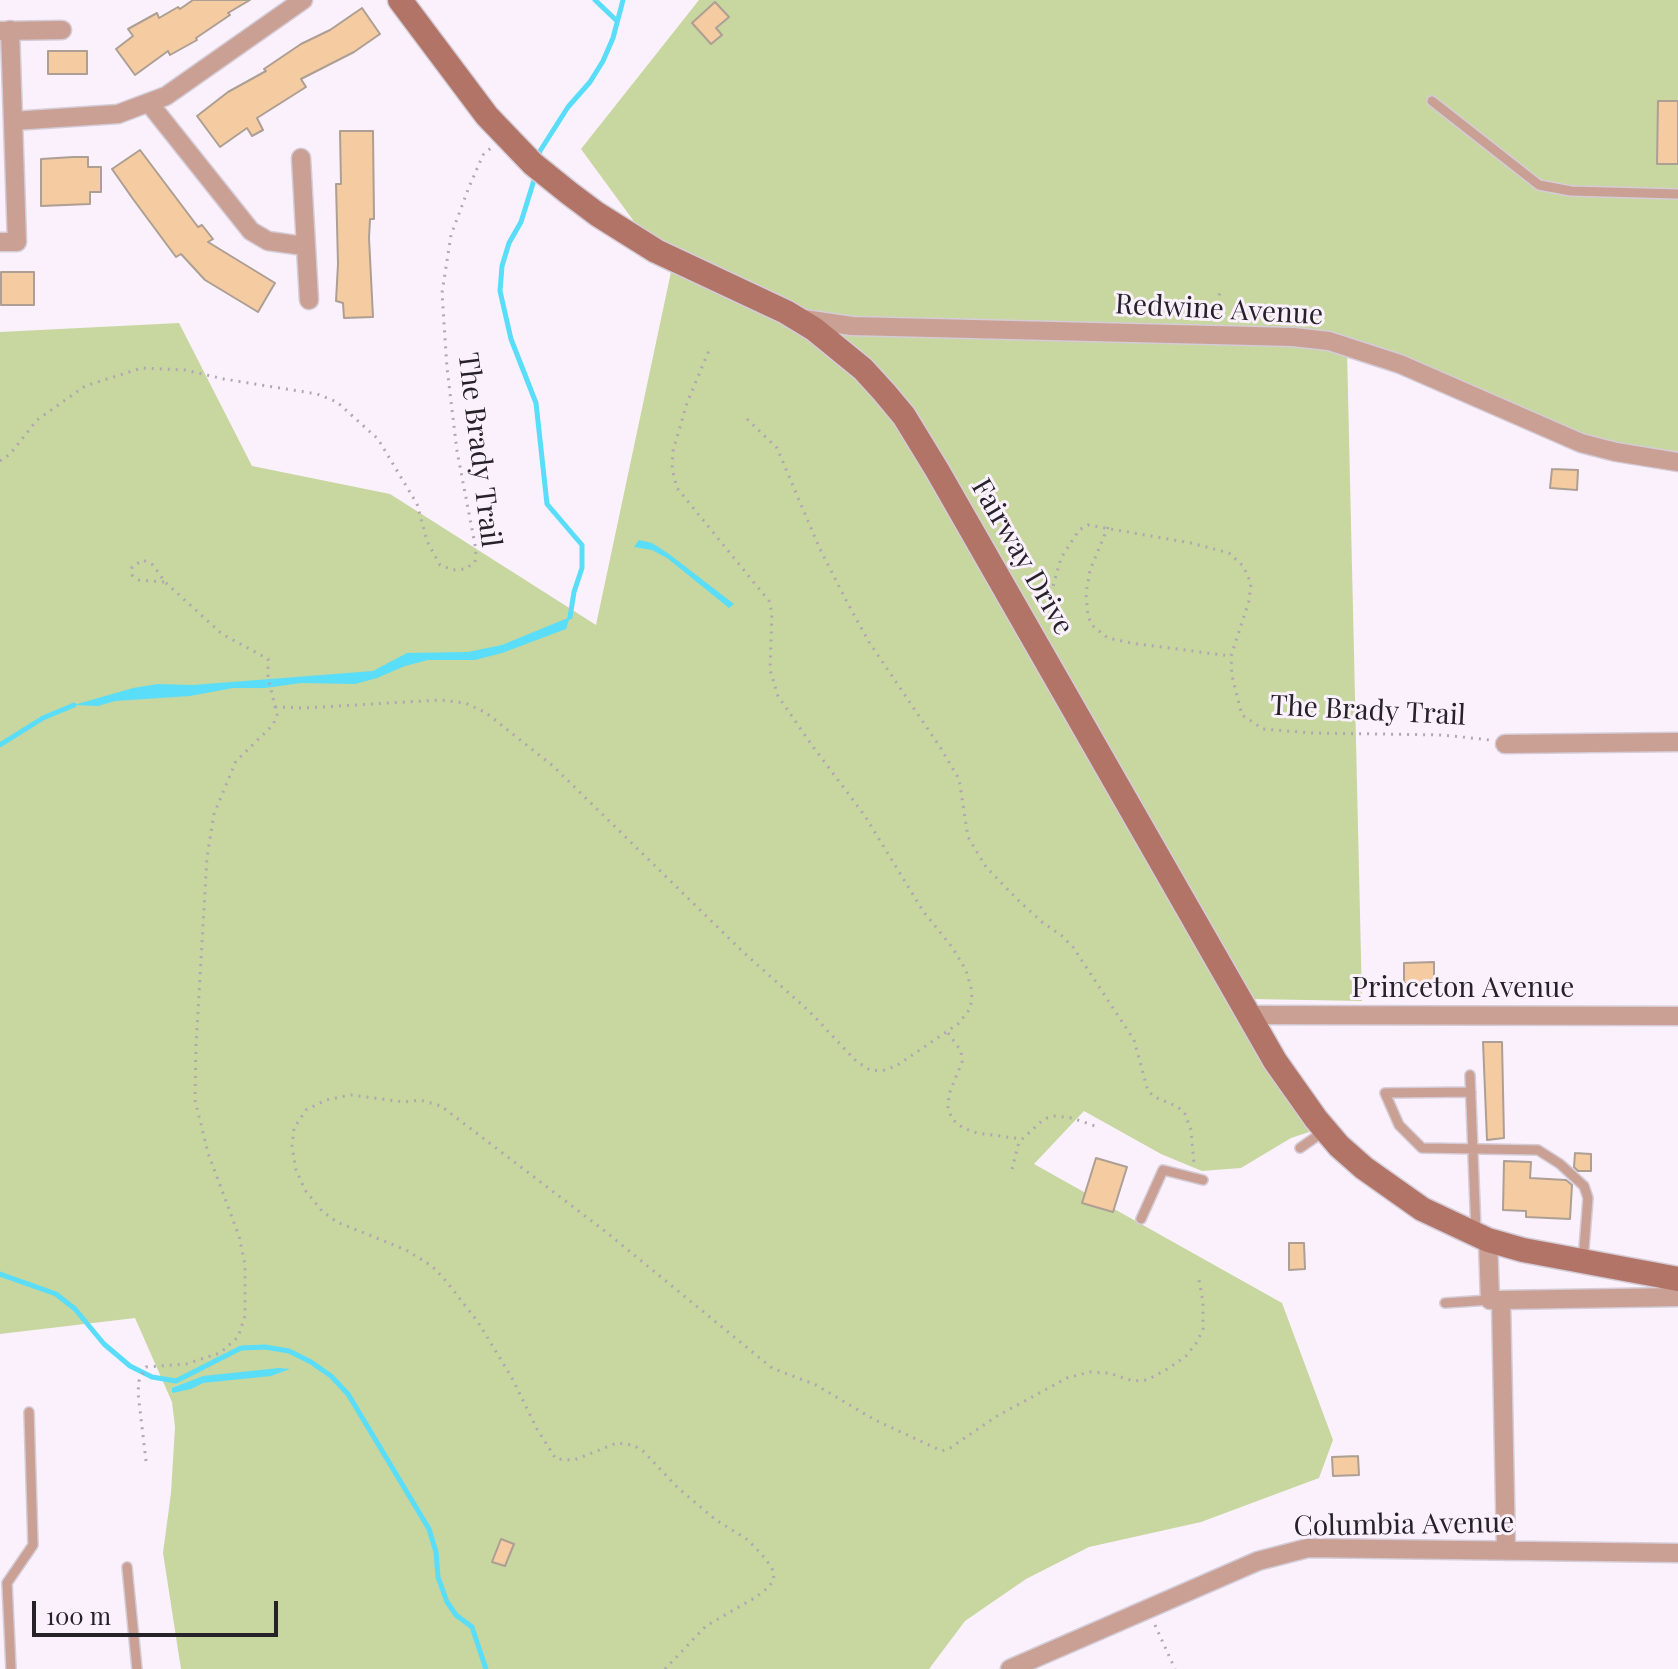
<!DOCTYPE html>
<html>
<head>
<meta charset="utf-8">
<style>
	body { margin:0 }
	#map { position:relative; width:1678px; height:1669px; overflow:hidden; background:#faf1fd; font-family:"Playfair Display",serif }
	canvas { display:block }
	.scale { position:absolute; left:32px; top:1601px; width:246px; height:36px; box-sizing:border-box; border:4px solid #262228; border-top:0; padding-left:10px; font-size:24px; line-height:28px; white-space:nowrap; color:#262228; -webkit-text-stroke:6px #faf1fd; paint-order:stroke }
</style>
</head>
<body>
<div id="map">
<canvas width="1678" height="1669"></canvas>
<div class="scale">100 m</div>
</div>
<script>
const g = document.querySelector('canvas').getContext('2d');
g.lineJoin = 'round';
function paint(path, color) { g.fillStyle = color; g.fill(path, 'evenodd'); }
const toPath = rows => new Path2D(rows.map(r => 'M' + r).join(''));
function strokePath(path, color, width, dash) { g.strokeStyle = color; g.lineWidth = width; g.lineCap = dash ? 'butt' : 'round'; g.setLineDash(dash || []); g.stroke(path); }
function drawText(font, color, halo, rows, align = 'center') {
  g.font = font + ' "Playfair Display",serif'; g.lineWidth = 6; g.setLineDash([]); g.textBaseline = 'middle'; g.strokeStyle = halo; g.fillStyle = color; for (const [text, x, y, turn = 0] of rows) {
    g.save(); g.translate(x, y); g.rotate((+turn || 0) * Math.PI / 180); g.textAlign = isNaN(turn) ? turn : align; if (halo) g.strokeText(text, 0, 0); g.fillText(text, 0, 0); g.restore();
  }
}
const green = toPath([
	[699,0,1678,0,1678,455,1591,440,1347,350,1362,1001,1250,999,1321,1128,1291,1138,1241,1168,1202,1171,1161,1154,1084,1111,1034,1164,1282,1303,1333,1440,1319,1478,1201,1522,1089,1547,1026,1579,965,1621,929,1669,181,1669,163,1553,171,1493,175,1427,172,1402,135,1318,0,1334,0,332,179,323,252,466,390,494,596,625,671,272,581,149]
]);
const water = toPath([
	[639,540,652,543,669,554,734,604,729,608,667,558,652,550,634,547],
	[570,617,566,629,502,653,475,660,428,660,405,666,377,678,355,684,301,683,265,688,233,688,190,696,115,701,98,706,74,705,133,688,158,684,193,685,373,671,407,653,468,652,502,645],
	[279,1368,290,1369,271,1376,203,1383,191,1389,172,1393,172,1388,203,1376]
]);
const stream = toPath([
	[595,0,617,21],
	[538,159,540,151,568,107,590,82,603,61,613,38,623,0],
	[535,177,521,222,509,243,502,266,500,291,511,339,536,403,547,504,582,545,582,568,574,592,570,617],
	[0,745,43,718,74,705],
	[0,1274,56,1294,75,1309,104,1344,130,1366,152,1377,176,1381,241,1348,265,1347,289,1351,311,1362,331,1376,348,1394,429,1529,436,1552,438,1577,447,1602,456,1615,472,1627,486,1669]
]);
const building = toPath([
	[193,0,250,0,228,13,230,15,196,38,197,40,170,55,168,51,135,75,116,49,133,36,128,29,157,13,159,18,178,7,180,9,193,0],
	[715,2,729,17,716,28,722,35,711,44,692,23,715,2],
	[362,8,380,34,354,52,301,79,306,87,257,118,263,130,252,136,247,128,220,147,197,116,228,92,266,71,264,69,301,44,330,30,362,8],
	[48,51,87,51,87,74,48,74,48,51],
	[1658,101,1678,101,1678,164,1657,164,1658,101],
	[340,131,373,131,374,219,370,219,369,238,373,317,344,318,343,303,336,301,338,264,336,184,341,184,340,131],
	[140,150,198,227,202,225,213,239,208,242,275,283,258,312,205,280,181,254,176,257,133,199,112,169,140,150],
	[73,157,88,157,88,167,101,167,101,192,90,192,90,204,41,206,41,159,73,157],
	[1,272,34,272,34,305,1,305,1,272],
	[1552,469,1578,470,1577,490,1550,488,1552,469],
	[1434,962,1434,983,1428,983,1428,988,1414,988,1414,983,1404,983,1404,963,1434,962],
	[1483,1042,1502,1042,1504,1138,1487,1140,1483,1042],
	[1575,1153,1591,1154,1591,1171,1578,1171,1574,1167,1575,1153],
	[1096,1158,1127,1167,1113,1212,1082,1203,1096,1158],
	[1504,1161,1531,1162,1530,1178,1566,1180,1572,1185,1570,1219,1526,1217,1526,1211,1503,1210,1504,1161],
	[1289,1243,1304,1243,1305,1269,1289,1270,1289,1243],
	[1358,1456,1359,1475,1333,1476,1332,1457,1358,1456],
	[501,1539,514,1544,505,1566,492,1562,501,1539]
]);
const path = toPath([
	[1215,319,1220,291],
	[747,419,777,448,819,547,847,602,869,642,940,747,959,779,968,837,986,867,1017,899,1042,922,1062,936,1073,947,1134,1040,1148,1091,1155,1097,1178,1107,1185,1114,1191,1130,1194,1164],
	[0,461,10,454,37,420,85,386,142,368,185,370,224,379,317,394,337,402,378,439,417,504,427,541,440,565,453,570,465,569,475,562,476,550,457,451,447,368,442,293,451,235,469,187,483,155,492,147],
	[1108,527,1090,570,1086,594,1088,617,1094,627,1108,638,1131,643,1231,656],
	[1041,614,1046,611,1061,558,1079,530,1088,525,1191,543,1229,553,1243,566,1251,583,1249,601,1231,656,1232,676,1242,715,1263,729,1312,733,1443,735,1490,740],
	[275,707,304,708,440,700,465,703,485,712,553,766,742,951,810,1012,856,1061,870,1070,882,1071,896,1066,958,1024,969,1010,972,1000,971,988,966,970,952,947,923,911,865,816,811,744,778,696,770,670,772,613,769,601,677,488,672,469,673,451,687,403,710,348],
	[948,1033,961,1051,962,1062,949,1094,948,1107,952,1119,963,1128,977,1133,1022,1139],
	[1012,1169,1019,1142,1044,1119,1054,1116,1072,1118,1098,1127],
	[146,1461,138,1393,139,1381,146,1367,186,1364,220,1353,238,1337,245,1316,245,1265,239,1236,208,1153,195,1100,196,1046,207,857,214,814,236,761,273,725,277,715,268,677,268,659,222,634,165,582,153,565,143,560,132,567,132,575,139,580,165,582],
	[1155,1625,1175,1669],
	[665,1669,706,1626,756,1597,769,1587,774,1579,772,1568,764,1557,748,1540,716,1520,678,1488,643,1451,633,1445,617,1443,574,1460,556,1459,537,1429,512,1378,478,1322,446,1281,432,1266,406,1250,337,1222,322,1211,305,1190,296,1170,292,1146,294,1128,306,1110,326,1100,351,1095,404,1102,420,1100,441,1106,606,1232,772,1368,816,1385,875,1420,942,1451,950,1448,997,1416,1067,1378,1090,1372,1109,1373,1133,1381,1147,1380,1169,1368,1186,1356,1197,1342,1203,1329,1203,1302,1199,1280]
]);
const lane = toPath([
	[1432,101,1539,185,1571,191,1678,194],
	[1470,1075,1476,1232],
	[1471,1092,1385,1093,1399,1125,1422,1148,1538,1150,1560,1164,1584,1186,1588,1198,1583,1261],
	[1300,1148,1323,1132],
	[1141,1219,1163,1170,1203,1180],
	[1445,1303,1490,1300],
	[127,1567,137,1669],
	[11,1669,7,1583,33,1545,29,1412]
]);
const street = toPath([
	[0,31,62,30],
	[149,103,251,231,268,241,304,246],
	[13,121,118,114,166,96,303,0],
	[301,158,309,300],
	[0,242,17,242,10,30],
	[804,319,852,326,1293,337,1329,341,1400,364,1581,443,1616,452,1678,462],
	[1505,744,1678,742],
	[1248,1015,1678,1016],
	[1488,1240,1490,1300,1501,1300,1506,1551],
	[1501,1300,1678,1297],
	[1010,1669,1258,1561,1308,1548,1678,1553]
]);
const secondary = toPath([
	[400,0,487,116,533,164,569,193,597,214,656,251,786,312,814,329,863,369,884,392,904,416,937,470,1275,1061,1316,1119,1339,1146,1364,1168,1422,1209,1488,1240,1523,1250,1678,1279]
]);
const streetNames = [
	["Redwine Avenue",1219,310,3],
	["The Brady Trail",479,450,83],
	["Fairway Drive",1022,557,60],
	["The Brady Trail",1368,711,3],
	["Princeton Avenue",1463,988],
	["Columbia Avenue",1404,1525,-1]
];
paint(green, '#c8d6a0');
paint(water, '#5addf9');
strokePath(stream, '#5addf9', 5);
paint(building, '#f5cba2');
strokePath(building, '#ad9f93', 2);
strokePath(lane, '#d4ccd7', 12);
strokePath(street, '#d4ccd7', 21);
strokePath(secondary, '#d4ccd7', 27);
strokePath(path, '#afa8b1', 3, [2, 6]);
strokePath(lane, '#ca9f94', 9);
strokePath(street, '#ca9f94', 18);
strokePath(secondary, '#b27466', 24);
drawText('28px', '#262228', '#faf1fd', streetNames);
</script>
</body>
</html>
